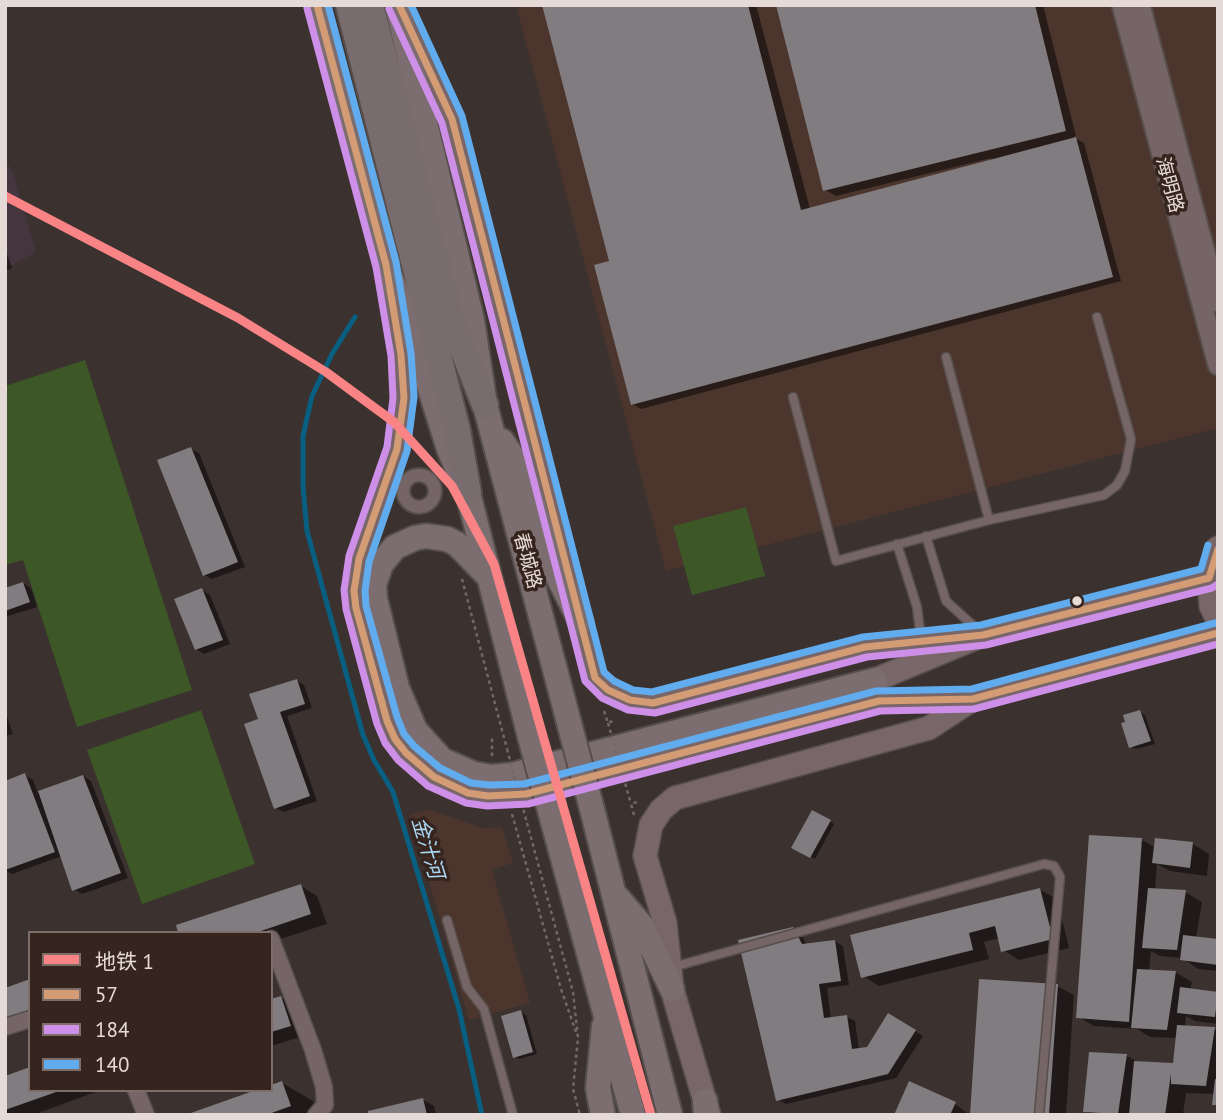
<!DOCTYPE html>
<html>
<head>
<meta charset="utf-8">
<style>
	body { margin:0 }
	#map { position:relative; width:1223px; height:1120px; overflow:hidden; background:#3b322f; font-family:"PT Sans","Noto Sans SC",sans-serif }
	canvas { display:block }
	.frame { position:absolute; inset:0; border:7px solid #e6dad6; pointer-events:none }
	.legend { position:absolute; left:28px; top:931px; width:245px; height:161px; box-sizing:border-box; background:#36251f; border:2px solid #7c6d68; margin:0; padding:9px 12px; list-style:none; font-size:21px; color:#e6dad6 }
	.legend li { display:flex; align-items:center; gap:14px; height:35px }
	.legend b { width:35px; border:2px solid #7c6d68 }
</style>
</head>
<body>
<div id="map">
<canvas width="1223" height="1120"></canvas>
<div class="frame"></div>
<ul class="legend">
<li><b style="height:9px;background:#fa8485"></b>地铁 1</li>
<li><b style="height:9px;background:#d39c74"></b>57</li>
<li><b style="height:9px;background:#ce8fe9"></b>184</li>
<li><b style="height:9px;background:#60acee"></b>140</li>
</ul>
</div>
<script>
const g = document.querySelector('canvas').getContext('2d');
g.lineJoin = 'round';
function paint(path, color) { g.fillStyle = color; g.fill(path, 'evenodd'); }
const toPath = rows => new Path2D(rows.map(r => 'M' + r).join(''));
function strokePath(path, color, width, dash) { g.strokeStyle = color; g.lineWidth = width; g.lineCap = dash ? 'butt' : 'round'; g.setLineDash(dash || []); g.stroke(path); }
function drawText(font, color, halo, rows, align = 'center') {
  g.font = font + ' "PT Sans","Noto Sans SC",sans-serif'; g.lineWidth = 7; g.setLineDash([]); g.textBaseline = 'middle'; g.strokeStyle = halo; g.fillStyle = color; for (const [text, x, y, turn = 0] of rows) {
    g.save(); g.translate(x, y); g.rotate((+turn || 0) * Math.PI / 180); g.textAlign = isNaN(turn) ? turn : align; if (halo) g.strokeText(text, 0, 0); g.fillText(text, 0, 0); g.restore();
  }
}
const built = toPath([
	[516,5,1218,5,1218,428,666,571],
	[430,810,483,828,502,827,513,863,492,870,530,1003,469,1020,410,815]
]);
const education = toPath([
	[5,160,13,172,36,252,5,269]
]);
const green = toPath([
	[85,360,192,690,77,727,23,560,5,565,5,386],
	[746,507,765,576,692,595,673,526],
	[201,710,255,864,142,904,87,750]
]);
const shadow = toPath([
	[544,5,756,5,810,209,992,161,991,158,836,196,825,190,778,5,1043,5,1076,136,1073,137,1084,143,1121,281,641,409,633,404,611,262],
	[5,248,12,268,5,271],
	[191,449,199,453,245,567,212,579,204,575],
	[23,583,31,588,37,607,5,617,5,589],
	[202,590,210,595,230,644,204,654,196,649],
	[296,680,304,685,312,708,287,716,317,801,284,812,276,808,260,720],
	[5,711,13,734,5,736],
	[1140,712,1145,715,1155,744,1136,749,1131,747],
	[25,775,33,780,38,793,83,776,91,781,128,878,82,894,74,889,62,856,12,874,5,870,5,783],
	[813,812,834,824,815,859,793,847],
	[1142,840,1156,848,1157,840,1193,844,1209,854,1207,876,1170,871,1157,864,1155,890,1185,892,1202,902,1196,938,1218,941,1218,971,1198,969,1182,958,1160,956,1151,951,1149,971,1175,972,1192,982,1190,990,1218,994,1218,1024,1195,1021,1186,1016,1185,1027,1218,1030,1218,1106,1214,1104,1215,1094,1186,1093,1183,1115,1091,1115,1085,1111,1090,1054,1127,1056,1140,1063,1175,1065,1177,1038,1150,1037,1137,1029,1094,1026,1078,1017],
	[301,886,317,896,327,924,271,942,271,933,180,933],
	[1040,890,1057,899,1069,948,1019,960,1003,950,1000,938,984,942,989,959,879,986,863,976],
	[801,934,807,945,835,941,843,946,849,985,827,988,831,1019,847,1017,855,1021,859,1050,868,1049,889,1015,923,1036,896,1078,786,1104,778,1099,740,941],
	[30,981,30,1028,5,1037,5,990],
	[1057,986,1074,995,1066,1115,972,1115],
	[281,998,298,1007,307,1035,271,1046,271,1001],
	[521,1012,526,1015,537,1054,519,1059,514,1056],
	[5,1077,30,1090,101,1090,33,1115,5,1115],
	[282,1083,313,1101,318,1115,189,1115,271,1090],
	[423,1100,434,1106,436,1115,370,1115],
	[955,1104,970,1115,896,1115]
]);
const stream = toPath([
	[355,317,332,354,312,396,303,436,303,486,307,531,363,735,374,760,393,792,459,1009,482,1115]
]);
const building = toPath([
	[542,5,748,5,801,210,1076,137,1113,277,631,405,594,265,609,261],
	[776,5,1035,5,1066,131,823,191],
	[191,447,238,562,203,576,157,460],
	[23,582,30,602,5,611,5,588],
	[202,588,223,640,195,650,174,599],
	[297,679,305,704,280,712,310,796,274,809,244,724,258,719,249,694],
	[1140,710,1151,741,1129,748,1121,723,1125,722,1123,715],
	[25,773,55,852,5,870,5,781],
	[83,775,121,873,72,891,38,791],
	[812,810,831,820,810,858,791,848],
	[1089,835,1142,838,1129,1022,1076,1018],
	[1155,838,1193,842,1190,868,1152,863],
	[301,884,311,914,255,933,178,933,176,925],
	[1040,888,1053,939,1001,952,995,926,969,933,973,950,861,978,850,935],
	[1148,888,1186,890,1177,950,1142,948],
	[793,927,802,944,835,940,841,981,819,984,824,1018,847,1015,852,1049,867,1047,888,1013,916,1030,888,1074,776,1101,738,940],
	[1183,935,1218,939,1218,965,1180,960],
	[1137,969,1176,971,1167,1030,1131,1028],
	[30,979,30,1013,5,1022,5,988],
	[979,979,1058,984,1049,1115,970,1115],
	[1180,987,1218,992,1215,1017,1177,1013],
	[281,996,291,1026,271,1032,271,999],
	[521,1010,533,1052,513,1058,501,1016],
	[1177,1025,1215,1027,1206,1086,1171,1084,1171,1074,1165,1115,1129,1115,1134,1061,1173,1063],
	[1089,1052,1127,1054,1118,1114,1083,1112],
	[30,1067,30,1090,59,1091,5,1110,5,1076],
	[1215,1079,1218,1080,1218,1105,1212,1105],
	[282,1081,291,1106,266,1115,185,1115,256,1090,271,1090,271,1085],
	[909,1081,956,1102,950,1115,894,1115],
	[423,1098,427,1115,368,1115,368,1111]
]);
const path = toPath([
	[462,579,507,749],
	[604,711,608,723,615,720],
	[492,756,492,735],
	[512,814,561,989,576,1032],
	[634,815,631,804,637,802],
	[527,823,573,992,578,1038,573,1089,580,1115]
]);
const service = toPath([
	[946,357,989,520],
	[793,397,836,561,989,520,1104,495,1117,485,1125,471,1131,439,1097,317],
	[926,536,946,601,978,630],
	[897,544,917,607,921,639],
	[447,920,467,987,484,1009,513,1115],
	[673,967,1044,864,1054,866,1060,877,1039,1115]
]);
const pedestrian = toPath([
	'403 491a16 16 0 1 1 32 0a16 16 0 1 1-32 0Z'
]);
const minor = toPath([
	[271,939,313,1050,324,1087,325,1105,316,1115],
	[5,1027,30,1019],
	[136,1090,146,1115]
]);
const tertiary = toPath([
	[1122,5,1218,365],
	[1140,5,1218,302]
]);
const secondary = toPath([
	[409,26,452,119,595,678,619,696,630,700,653,703,865,647,983,635],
	[391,297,401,355,404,398,397,449,359,559,354,591,356,608,387,721,395,739,419,766,452,787,488,796,526,794,879,701,973,699,1218,633],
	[1218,548,1209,578,1211,606,1218,620],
	[875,680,983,635,1209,578],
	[709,1115,672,989,665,923,645,856,651,825,661,810,675,798,929,728,973,699]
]);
const primary = toPath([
	[317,5,386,265,414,338,449,449,468,493,530,737],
	[397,5,472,320,485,405,572,734],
	[502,441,523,473,553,567,581,622],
	[489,577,457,544,447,539,426,536,415,538,395,547,381,564,374,585,375,599,397,688,415,730,442,760,474,774,492,777,512,775,875,680],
	[592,809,670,1115],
	[552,818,633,1115],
	[617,897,641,925,672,989],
	[705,1101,706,1115],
	[603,1115,598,1088,604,1026]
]);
const trunk = toPath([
	[349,5,457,430,468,493],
	[370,5,451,318,485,405]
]);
const pathBridge = toPath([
	[608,723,631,804],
	[507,749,527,823]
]);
const primaryBridge = toPath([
	[572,734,592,809],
	[530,737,552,818]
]);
const bus1 = toPath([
	[317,5,386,265,401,355,404,398,397,449,359,559,354,591,356,608,387,721,395,739,406,753,434,777,468,793,488,796,526,794,879,701,973,699,1218,633],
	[399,5,452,119,595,678,608,690,630,700,653,703,865,647,983,635,1209,578,1218,549]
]);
const bus2 = toPath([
	[307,8,376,267,391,356,393,398,387,447,349,556,344,590,346,609,377,724,385,743,398,760,428,786,466,803,487,806,528,804,880,711,974,709,1218,644],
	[389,9,442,123,585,681,602,698,628,710,655,713,867,657,986,645,1212,588,1218,584]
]);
const bus3 = toPath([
	[328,5,396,262,411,353,414,397,407,451,369,562,365,591,366,606,397,717,404,734,414,746,440,768,471,783,489,785,524,784,876,691,972,689,1215,623],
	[411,5,462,116,604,672,614,681,633,690,652,692,863,637,981,625,1201,569,1208,545]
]);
const metro1 = toPath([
	[5,196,238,318,326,372,394,422,452,486,494,564,651,1115]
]);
const markers = [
	[1077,601,6,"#e6dad6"]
];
const streetNames = [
	["海明路",1169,185,75],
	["春城路",527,561,75]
];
const waterNames = [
	["金汁河",427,848,73]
];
paint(built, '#4b352d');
paint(education, '#44353f');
paint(green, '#3d5727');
paint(shadow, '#0007');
strokePath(stream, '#095f81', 5);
paint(building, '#817c7f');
strokePath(service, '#564e4b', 11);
strokePath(pedestrian, '#564e4b', 16);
strokePath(minor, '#564e4b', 19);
strokePath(tertiary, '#564e4b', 23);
strokePath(secondary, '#564e4b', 26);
strokePath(primary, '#564e4b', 28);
strokePath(trunk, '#564e4b', 30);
strokePath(path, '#736767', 2.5, [3.5, 3.5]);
strokePath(service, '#766566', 8);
strokePath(pedestrian, '#766566', 12);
strokePath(minor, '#766566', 16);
strokePath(tertiary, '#766566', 19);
strokePath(secondary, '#786669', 23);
strokePath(primary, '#7c6e70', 24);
strokePath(trunk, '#796c6e', 26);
strokePath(primaryBridge, '#564e4b', 28, []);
strokePath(pathBridge, '#736767', 2.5, [3.5, 3.5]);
strokePath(primaryBridge, '#7c6e70', 24);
strokePath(bus1, '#d39c74', 7);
strokePath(bus2, '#ce8fe9', 7);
strokePath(bus3, '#60acee', 7);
strokePath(metro1, '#fa8485', 9);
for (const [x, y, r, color] of markers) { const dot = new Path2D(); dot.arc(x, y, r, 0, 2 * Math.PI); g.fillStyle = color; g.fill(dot); strokePath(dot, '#36251f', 2.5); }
drawText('19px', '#e6dad6', '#36251f', streetNames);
drawText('italic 21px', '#a8d5f0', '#36251f', waterNames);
</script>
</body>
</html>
